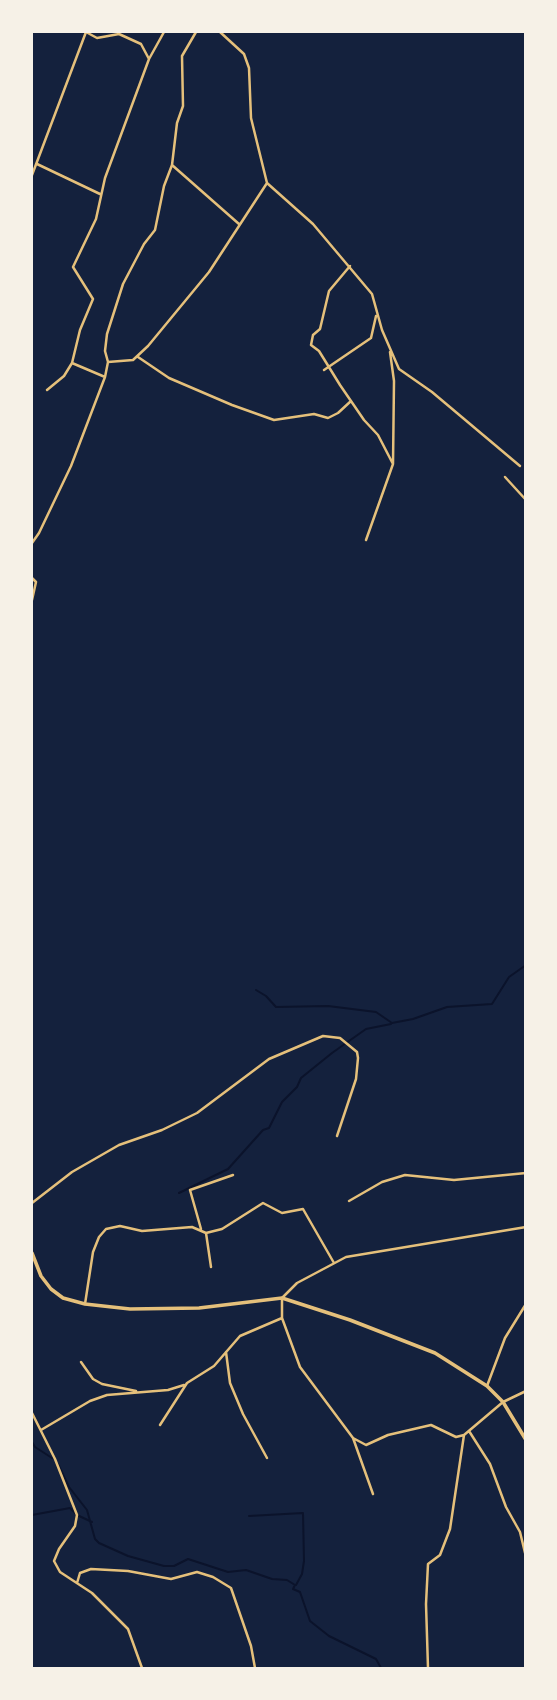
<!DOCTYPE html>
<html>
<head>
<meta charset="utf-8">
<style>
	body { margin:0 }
	#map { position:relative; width:557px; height:1700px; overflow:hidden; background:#14213d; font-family:"Alegreya Sans",sans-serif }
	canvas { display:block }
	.frame { position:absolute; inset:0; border:33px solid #f6f1e7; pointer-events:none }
</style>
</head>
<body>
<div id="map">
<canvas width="557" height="1700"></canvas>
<div class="frame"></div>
</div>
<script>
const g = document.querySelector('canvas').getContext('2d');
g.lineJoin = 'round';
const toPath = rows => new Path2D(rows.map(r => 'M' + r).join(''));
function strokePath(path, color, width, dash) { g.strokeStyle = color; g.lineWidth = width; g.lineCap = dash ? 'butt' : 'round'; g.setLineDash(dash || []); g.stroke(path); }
const stream = toPath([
	[256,990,266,996,276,1007,328,1006,376,1012,392,1023,413,1019,447,1007,492,1004,509,977,526,965],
	[179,1193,228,1169,263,1130,269,1128,282,1102,297,1087,301,1078,332,1053,366,1029,391,1024],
	[32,1418,32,1424],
	[32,1442,35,1447,52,1458],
	[58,1464,69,1487,87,1510,95,1539,99,1543,128,1556,164,1566,174,1566,188,1559,228,1572,246,1570,272,1579,287,1580,295,1585,293,1589,300,1592,310,1621,329,1636,376,1659,381,1668],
	[32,1515,70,1508,77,1515,92,1522],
	[249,1516,303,1513,304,1561,302,1574,296,1585]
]);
const minor = toPath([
	[86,32,97,38,119,34,141,44,149,59],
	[196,32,182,56,183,106,177,123,172,165,239,224],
	[220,32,244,54,249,68,251,118,267,183,313,224,372,294,382,330,399,369,432,392,520,466],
	[37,164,100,194],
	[32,175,86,32],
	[350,266,329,291,320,329,313,335,311,345,319,351,340,385,364,420,378,435,393,464],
	[138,357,169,378,232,405,274,420,314,414,328,418,338,413,351,401],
	[108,362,133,360,148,346,209,272,267,183],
	[72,363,105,377,108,362,105,351,107,334,123,284,144,244,155,230,164,186,172,165],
	[324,370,371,338,376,316],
	[47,390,64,376,72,363,80,330,93,299,73,267,96,219,105,178,149,59,164,32],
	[505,477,526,500],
	[366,540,393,464,394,381,390,352],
	[32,543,39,533,71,466,105,377],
	[32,578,36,582,32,600],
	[349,1201,382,1182,405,1175,454,1180,526,1173],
	[32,1203,72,1172,119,1145,162,1130,197,1113,269,1059,323,1036,340,1038,357,1052,358,1058,356,1079,337,1136],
	[526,1227,346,1257,297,1283,282,1298,282,1318,300,1367,353,1438,366,1445,388,1435,431,1425,456,1437,464,1435,503,1402,526,1391],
	[201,1229,190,1190,233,1175],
	[206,1233,211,1267],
	[85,1304,93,1252,99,1237,106,1229,120,1226,142,1231,192,1227,206,1233,222,1229,263,1203,282,1213,303,1209,334,1263],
	[226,1352,230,1383,243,1414,267,1458],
	[81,1362,93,1379,102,1384,136,1391],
	[487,1386,505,1338,526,1304],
	[32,1413,55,1459,77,1515,75,1526,59,1549,54,1561,60,1572,92,1593,128,1629,142,1668],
	[160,1425,187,1383,214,1366,240,1336,282,1318],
	[41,1430,90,1401,107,1395,168,1390,184,1385],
	[469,1431,490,1464,506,1507,520,1532,526,1557],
	[353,1438,373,1494],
	[77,1583,80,1573,91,1569,128,1571,171,1579,197,1572,213,1577,231,1588,251,1646,255,1668],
	[428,1668,426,1604,428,1564,440,1555,450,1529,464,1435]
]);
const tertiary = toPath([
	[32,1253,41,1276,51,1289,63,1298,85,1304,130,1309,199,1308,282,1298,350,1320,435,1353,487,1386,503,1402,526,1440]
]);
strokePath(stream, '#0b132b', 2);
strokePath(minor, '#e5c07b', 2.5);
strokePath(tertiary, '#e5c07b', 3.5);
</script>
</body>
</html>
